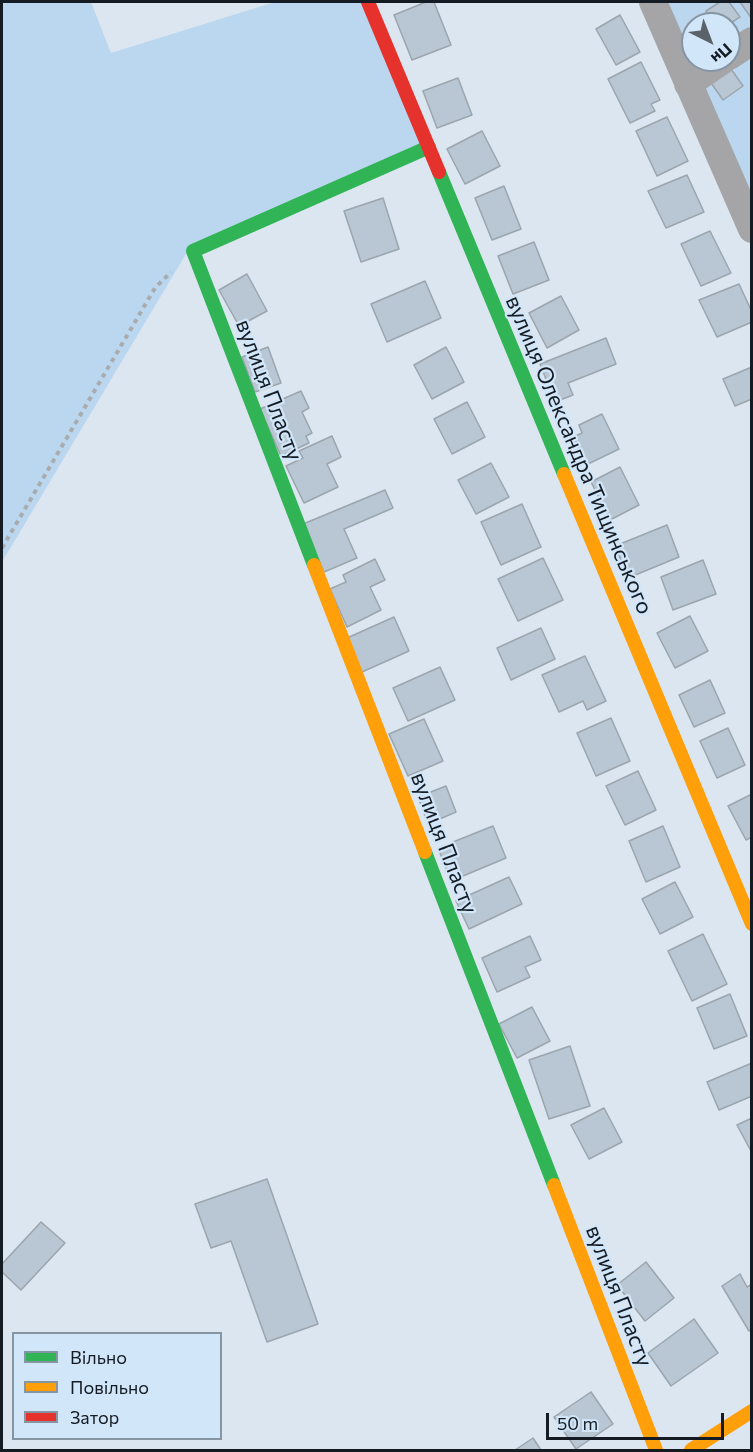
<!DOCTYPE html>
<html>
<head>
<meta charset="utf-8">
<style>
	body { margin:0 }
	#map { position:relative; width:753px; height:1452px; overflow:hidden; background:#dbe6f0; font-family:Commissioner,sans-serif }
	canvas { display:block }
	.frame { position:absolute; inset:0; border:3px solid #141b22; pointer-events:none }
	.legend { position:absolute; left:12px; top:1332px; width:210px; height:108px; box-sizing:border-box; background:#d2e6f9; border:2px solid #8695a3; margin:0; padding:8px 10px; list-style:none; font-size:18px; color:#141b22 }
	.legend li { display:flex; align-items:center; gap:12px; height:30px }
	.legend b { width:30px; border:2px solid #8695a3 }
	.north { position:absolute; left:681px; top:12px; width:60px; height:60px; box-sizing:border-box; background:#d2e6f9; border:2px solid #8695a3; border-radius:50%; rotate:138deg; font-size:16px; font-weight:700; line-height:24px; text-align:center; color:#141b22 }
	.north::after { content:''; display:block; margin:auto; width:21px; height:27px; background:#5a626a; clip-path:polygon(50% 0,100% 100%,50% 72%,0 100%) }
	.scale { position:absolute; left:546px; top:1413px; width:178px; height:27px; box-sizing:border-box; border:3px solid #141b22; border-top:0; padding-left:8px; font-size:18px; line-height:21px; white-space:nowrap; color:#141b22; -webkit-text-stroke:4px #d2e6f9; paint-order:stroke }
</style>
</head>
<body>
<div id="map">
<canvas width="753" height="1452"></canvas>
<div class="frame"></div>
<ul class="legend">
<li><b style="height:8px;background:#30b455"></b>Вільно</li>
<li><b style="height:8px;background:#ff9f0a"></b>Повільно</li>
<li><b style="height:8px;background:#e5322d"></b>Затор</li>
</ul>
<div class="north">Пн</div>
<div class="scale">50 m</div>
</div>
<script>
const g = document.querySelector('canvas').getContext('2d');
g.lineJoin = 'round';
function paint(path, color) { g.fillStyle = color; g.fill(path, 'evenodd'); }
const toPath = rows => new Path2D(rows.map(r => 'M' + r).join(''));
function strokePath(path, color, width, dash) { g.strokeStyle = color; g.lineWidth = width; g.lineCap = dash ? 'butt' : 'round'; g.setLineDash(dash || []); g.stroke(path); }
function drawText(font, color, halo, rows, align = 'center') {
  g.font = font + ' Commissioner,sans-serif'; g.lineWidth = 4.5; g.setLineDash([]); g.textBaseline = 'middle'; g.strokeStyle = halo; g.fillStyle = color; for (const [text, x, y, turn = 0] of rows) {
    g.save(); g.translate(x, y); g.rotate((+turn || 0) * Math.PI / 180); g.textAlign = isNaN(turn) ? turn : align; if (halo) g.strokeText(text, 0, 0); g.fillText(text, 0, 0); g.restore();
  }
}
const green = toPath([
	[2,2,91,2,111,53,275,2,364,2,423,147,189,249,2,562],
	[662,2,751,2,751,205],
	[693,24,729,24,729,60,693,60]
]);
const building = toPath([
	[426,2,434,2,451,45,412,60,394,15,426,2],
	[720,2,729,2,740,17,729,24,714,24,706,11,720,2],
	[740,2,752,2,752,19,740,2],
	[620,15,640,52,616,65,596,29,620,15],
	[641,62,660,100,651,104,655,111,630,123,608,79,641,62],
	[729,66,743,86,723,100,709,80,729,66],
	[458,78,472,115,437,128,423,91,458,78],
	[667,117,688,161,657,176,636,131,667,117],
	[482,131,500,166,465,184,447,149,482,131],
	[687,175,704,212,666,228,648,191,687,175],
	[504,186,521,229,492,240,475,198,504,186],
	[383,198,399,249,361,262,344,211,383,198],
	[710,231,731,273,701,286,681,244,710,231],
	[534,242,549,280,513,294,498,256,534,242],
	[247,274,267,311,239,326,219,290,247,274],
	[425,281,441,318,387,342,371,304,425,281],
	[739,284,752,312,752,322,717,337,699,300,739,284],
	[561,296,579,330,547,348,529,313,561,296],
	[606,338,616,364,568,383,573,395,555,402,540,364,606,338],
	[268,347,281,383,255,392,242,357,268,347],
	[446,347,464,382,432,399,414,365,446,347],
	[752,367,752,399,735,406,723,379,752,367],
	[301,391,309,408,302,412,312,433,306,436,309,443,281,456,260,409,301,391],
	[467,402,485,437,452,454,434,419,467,402],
	[602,414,619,449,586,465,573,437,582,433,579,425,602,414],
	[332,436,341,457,327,464,338,487,304,503,286,466,303,458,299,451,332,436],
	[491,463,509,497,476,514,458,480,491,463],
	[620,467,639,505,610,520,591,482,620,467],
	[385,490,393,508,344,529,357,558,324,572,303,524,385,490],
	[522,504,541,547,501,565,481,522,522,504],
	[667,525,679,557,628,578,615,546,667,525],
	[543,558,563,600,518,621,498,579,543,558],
	[375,559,385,580,370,587,381,610,347,627,330,589,346,582,343,575,375,559],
	[703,560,716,594,673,610,661,577,703,560],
	[690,616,708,651,675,668,657,633,690,616],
	[394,617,409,651,362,672,347,638,394,617],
	[541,628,555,659,511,680,497,648,541,628],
	[585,656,606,701,587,710,583,701,559,712,542,675,585,656],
	[440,667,455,700,408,721,393,688,440,667],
	[710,680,725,713,694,727,679,695,710,680],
	[611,718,630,761,596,776,577,733,611,718],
	[424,719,443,761,408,776,389,734,424,719],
	[728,728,745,765,717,778,700,741,728,728],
	[638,771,656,810,625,825,606,786,638,771],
	[446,786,456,812,428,824,418,797,446,786],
	[752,794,752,837,746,840,728,806,752,794],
	[493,826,506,858,451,881,438,848,493,826],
	[663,826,680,867,646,882,629,841,663,826],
	[509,877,522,904,469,929,456,901,509,877],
	[675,882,693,917,660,934,642,899,675,882],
	[703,934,727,984,692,1001,668,951,703,934],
	[530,936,541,960,525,967,530,977,497,992,482,958,530,936],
	[730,994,747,1036,714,1049,697,1008,730,994],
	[532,1007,550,1041,517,1058,499,1024,532,1007],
	[570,1046,590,1106,549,1119,529,1060,570,1046],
	[752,1063,752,1096,719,1110,707,1082,752,1063],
	[604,1108,622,1142,589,1159,571,1125,604,1108],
	[752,1118,752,1153,737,1125,752,1118],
	[267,1179,318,1324,267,1342,231,1241,211,1248,195,1204,267,1179],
	[41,1222,65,1243,21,1290,2,1272,2,1264,41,1222],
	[646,1262,674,1298,645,1321,617,1285,646,1262],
	[740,1274,747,1287,752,1284,752,1330,749,1331,722,1286,740,1274],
	[694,1319,718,1353,671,1386,648,1353,694,1319],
	[591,1392,613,1424,576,1449,554,1417,591,1392],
	[533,1438,541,1450,515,1450,533,1438]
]);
const path = toPath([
	[2,548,155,288,171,272]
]);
const street = toPath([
	[653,2,752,229],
	[729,56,752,41],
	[688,84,723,60]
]);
const fast = toPath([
	[439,172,564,474],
	[314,565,193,251,429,147],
	[425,852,554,1185]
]);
const slow = toPath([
	[564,474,752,924],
	[314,565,425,852],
	[554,1185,656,1450],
	[691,1450,752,1411]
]);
const jam = toPath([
	[368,2,439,172]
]);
const streetNames = [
	["вулиця Пласту",269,390,69],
	["вулиця Олександра Тищинського",579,455,67],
	["вулиця Пласту",444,843,69],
	["вулиця Пласту",619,1296,69]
];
paint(green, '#bbd7ef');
paint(building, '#b8c7d3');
strokePath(building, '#9ca5ad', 1.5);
strokePath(path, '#a9acaf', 4, [4.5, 4.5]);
strokePath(street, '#a5a5a7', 28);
strokePath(fast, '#30b455', 14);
strokePath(slow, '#ff9f0a', 14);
strokePath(jam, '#e5322d', 14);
drawText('22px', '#141b22', '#d2e6f9', streetNames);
</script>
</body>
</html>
